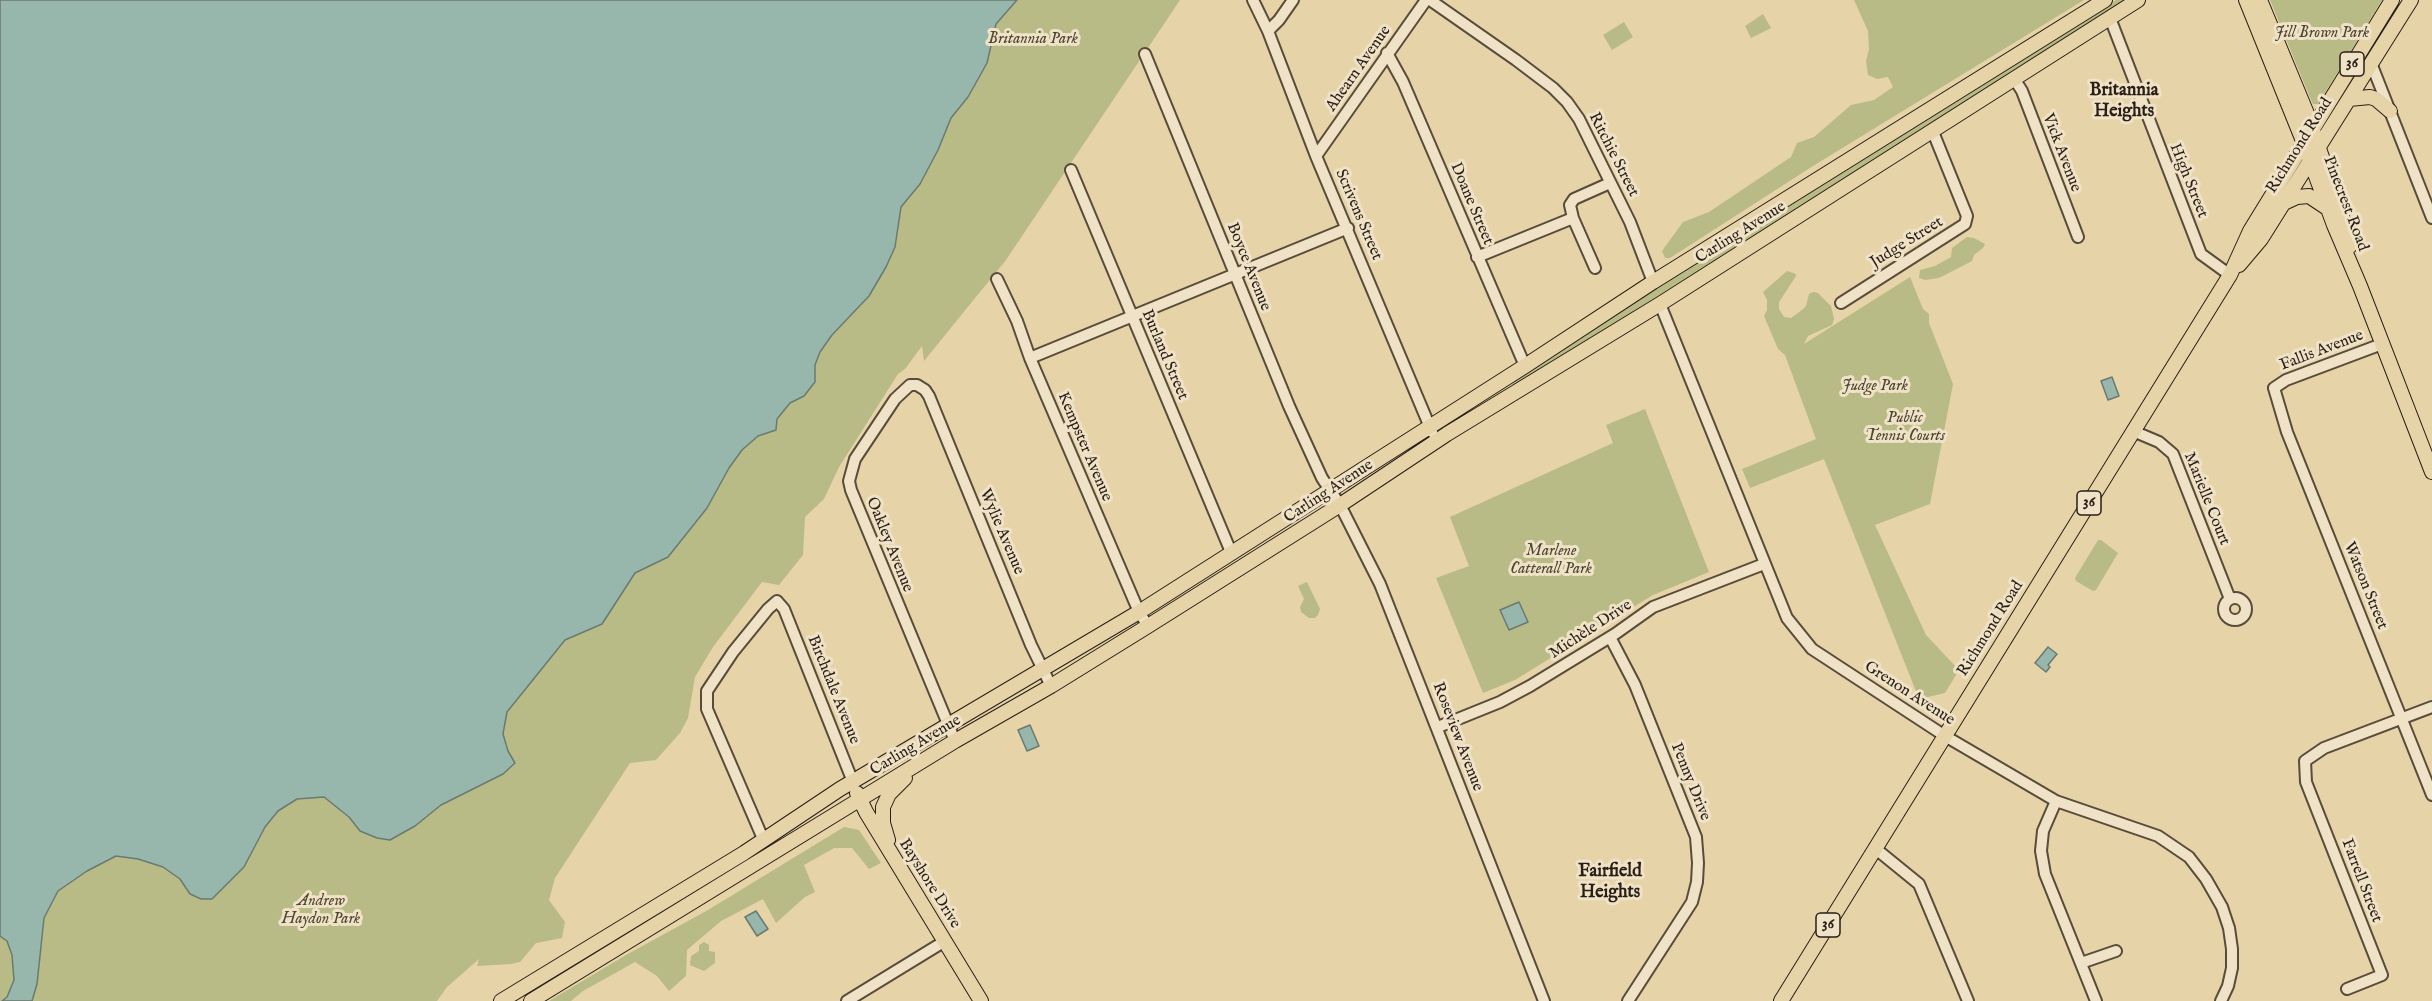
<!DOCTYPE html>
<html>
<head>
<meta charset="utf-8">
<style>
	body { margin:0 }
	canvas { display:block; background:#e6d3a8 }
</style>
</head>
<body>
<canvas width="2432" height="1001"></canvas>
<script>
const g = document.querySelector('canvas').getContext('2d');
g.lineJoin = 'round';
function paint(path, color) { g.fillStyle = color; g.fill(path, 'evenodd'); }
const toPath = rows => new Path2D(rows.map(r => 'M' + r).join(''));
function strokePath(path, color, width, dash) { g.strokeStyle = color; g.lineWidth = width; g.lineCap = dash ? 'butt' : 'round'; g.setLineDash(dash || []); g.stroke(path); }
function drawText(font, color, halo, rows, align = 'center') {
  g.font = font + ' "IM FELL English",serif'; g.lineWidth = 6; g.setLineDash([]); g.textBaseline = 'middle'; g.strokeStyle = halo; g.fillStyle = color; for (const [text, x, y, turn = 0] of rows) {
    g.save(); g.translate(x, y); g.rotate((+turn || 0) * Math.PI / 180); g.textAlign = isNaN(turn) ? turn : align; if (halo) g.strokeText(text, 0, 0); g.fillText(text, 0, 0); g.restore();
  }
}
const green = toPath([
	[1017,0,1180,0,1006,260,924,361,922,346,905,369,898,374,839,467,824,499,805,517,803,555,779,585,762,582,713,647,695,677,688,718,680,733,656,760,630,763,555,878,549,900,565,922,562,938,536,943,520,962,511,964,477,966,479,959,447,987,437,1001,0,1001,0,936,7,941,39,952,44,918,58,891,87,871,116,856,138,859,163,867,180,879,190,894,244,867,265,827,278,811,297,799,324,797,349,817,360,831,415,826,441,805,503,774,515,762,508,751,503,734,506,712,565,640,602,624,635,573,668,557,742,450,758,436,775,430,777,419,790,403,804,396,814,382,815,365,820,352,832,335,850,317,897,225,901,207,920,183,938,150,951,118,968,97,986,63,996,24],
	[1854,0,2084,0,1813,166,1670,258,1665,258,1662,251,1683,222,1709,212,1791,157,1797,143,1814,137,1851,105,1874,100,1893,87,1888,77,1877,79,1868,75,1866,61,1869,49,1868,31],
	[2116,0,2129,0,1514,386,1512,384,1533,367,1633,303],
	[2270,0,2382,0,2318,104,2313,104,2311,100],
	[1763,14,1771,28,1751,38,1745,26],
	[1624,22,1633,37,1612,50,1603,35],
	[1967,237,1974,238,1985,244,1983,248,1974,255,1972,261,1939,278,1925,280,1919,278,1920,270,1935,266,1951,257,1952,248],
	[1787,271,1796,274,1796,276,1779,302,1779,309,1784,317,1791,318,1802,310,1806,306,1809,294,1813,292,1818,293,1831,306,1834,319,1832,325,1808,336,1804,344,1910,277,1923,309,1929,314,1929,323,1953,384,1930,504,1875,525,1926,635,1959,670,1945,693,1919,699,1824,459,1750,488,1742,469,1816,439,1785,355,1778,349,1764,316,1767,310,1767,300,1763,292],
	[1645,409,1709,572,1653,595,1515,680,1483,693,1436,578,1469,566,1450,517,1613,443,1606,425],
	[2098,540,2101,540,2118,553,2096,590,2093,591,2076,581,2075,578],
	[1307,582,1320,609,1318,615,1315,618,1309,618,1301,612,1300,607,1304,599,1298,586],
	[844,827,859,830,881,863,869,869,852,848,834,848,804,865,815,892,805,897,776,923,763,899,721,921,687,950,686,976,669,991,657,976,635,962,583,991,571,1001,549,1001,626,955,708,910],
	[704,942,709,945,709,951,715,952,715,963,704,971,690,965,691,956,699,951,699,945]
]);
const water = toPath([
	[0,0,1017,0,996,24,987,63,968,97,951,118,938,150,920,184,901,207,895,247,886,267,869,296,832,335,820,352,815,365,815,382,804,396,790,403,777,419,776,430,758,436,742,450,729,468,707,508,668,557,635,573,602,624,565,640,507,712,503,734,508,751,515,763,503,774,441,805,415,826,390,840,377,838,360,831,349,817,324,797,297,799,278,811,265,827,244,867,212,899,201,899,190,894,180,879,163,867,138,859,116,856,87,871,58,891,44,918,37,984,32,1001,2,1001,7,997,14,980,12,955,7,941,0,936,0,0],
	[2112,377,2119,396,2108,400,2101,381,2112,377],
	[1519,602,1528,622,1509,630,1500,610,1519,602],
	[2048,647,2057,654,2048,665,2050,667,2046,672,2035,663,2048,647],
	[1030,725,1039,746,1027,751,1018,730,1030,725],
	[756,911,768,929,757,936,745,917,756,911]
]);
const minor = toPath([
	[1253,0,1268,31,1316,156,1432,432],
	[1430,0,1516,60,1553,88,1567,102,1579,119,1630,222,1653,282],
	[2110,18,2201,254,2230,275],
	[1268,31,1279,20,1293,0],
	[1387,53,1403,82,1525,366],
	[1145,54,1289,406,1322,478,1340,505,1380,584,1544,1001],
	[2371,63,2432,218],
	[2015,80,2022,91,2078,237],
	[1316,156,1426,0],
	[1071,170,1231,552],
	[1477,257,1573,218],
	[1595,268,1573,218,1570,205,1574,199,1610,183],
	[997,279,1017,321,1030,358,1139,612,1148,626],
	[1841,303,1965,224,1967,216,1933,132],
	[1660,304,1787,618,1812,649,1945,736,2056,801,2158,836,2189,857,2206,879,2222,907,2229,928,2232,949,2232,968,2228,986,2221,1001],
	[2382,344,2286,380,2274,388,2287,432,2432,795],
	[1030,358,1348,228],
	[2133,431,2159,442,2173,454,2230,599],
	'2224 609a11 11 0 1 1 22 0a11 11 0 1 1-22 0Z',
	[1610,637,1635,685,1696,837,1698,863,1697,882,1692,902,1628,1001],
	[1438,727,1500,702,1530,686,1615,634,1653,607,1764,564],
	[955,741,851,490,849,481,855,459,895,399,910,385,917,385,925,390,929,396,1031,645,1051,686],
	[2056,801,2043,831,2041,851,2045,874,2096,1001],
	[764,841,707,709,707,691,733,652,768,609,777,601,784,609,853,782],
	[1876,849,1919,884,1968,1001],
	[2081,963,2116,951],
	[2347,989,2382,975,2306,782,2305,761,2324,748,2432,707],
	[847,1001,945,941]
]);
const major = toPath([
	[2246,0,2303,141,2334,225,2360,286,2432,472],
	[2260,0,2308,116,2341,213,2350,246],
	[2349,99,2370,97,2376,99,2390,111],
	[2284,203,2297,197,2309,196,2327,208],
	[2239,265,2261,239,2411,0],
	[857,793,866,812,981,1001],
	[888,840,883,823,883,807,889,794,905,778],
	[501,1001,744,853,840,789,1139,612,1525,366,1653,282,2105,0],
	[531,1001,955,741,1051,686,1148,626,1340,505,1447,434,1660,304,2138,0],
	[1781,1001,2230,275,2250,231,2392,0]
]);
const shields = [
	[2352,64,24],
	[2089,503,24],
	[1828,925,24]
];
const shieldNames = [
	["36",2352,64],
	["36",2089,503],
	["36",1828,925]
];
const parkNames = [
	["Jill Brown Park",2322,34],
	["Britannia Park",1033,40],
	["Judge Park",1875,387],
	["Public",1905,419],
	["Tennis Courts",1905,437],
	["Marlene",1551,552],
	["Catterall Park",1551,570],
	["Andrew",321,902],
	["Haydon Park",321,920]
];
const streetNames = [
	["Ahearn Avenue",1359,69,-55],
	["Richmond Road",2300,146,-58],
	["Vick Avenue",2061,153,69],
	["Ritchie Street",1613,155,63],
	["High Street",2188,181,68],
	["Doane Street",1471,204,67],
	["Pinecrest Road",2345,204,69],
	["Scrivens Street",1358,215,67],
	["Carling Avenue",1741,233,-32],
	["Judge Street",1907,243,-32],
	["Boyce Avenue",1248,267,68],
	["Fallis Avenue",2322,351,-21],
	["Burland Street",1164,355,67],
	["Kempster Avenue",1084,447,67],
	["Carling Avenue",1329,492,-33],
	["Marielle Court",2206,499,68],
	["Wylie Avenue",1001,532,67],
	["Oakley Avenue",889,545,68],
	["Watson Street",2365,586,68],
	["Richmond Road",1991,629,-58],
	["Michèle Drive",1591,630,-33],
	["Birchdale Avenue",833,690,68],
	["Grenon Avenue",1909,694,33],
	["Roseview Avenue",1457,737,69],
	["Carling Avenue",916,746,-31],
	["Penny Drive",1690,782,68],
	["Farrell Street",2361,881,69],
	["Bayshore Drive",929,884,58]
];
const neighbourhoodNames = [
	["Britannia",2124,91],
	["Heights",2124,112],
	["Fairfield",1610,872],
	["Heights",1610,893]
];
paint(green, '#b8bb85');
paint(water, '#97b7ad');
strokePath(water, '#6b7a71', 1.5);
strokePath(minor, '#584c3b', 14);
strokePath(major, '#291f17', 16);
strokePath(minor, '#efe2c6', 10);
strokePath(major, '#e6d3a8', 14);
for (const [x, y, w] of shields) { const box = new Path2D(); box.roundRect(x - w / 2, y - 12, w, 24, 4.5); g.fillStyle = '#efe2c6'; g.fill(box); strokePath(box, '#291f17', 1.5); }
drawText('bold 15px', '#291f17', null, shieldNames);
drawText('italic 16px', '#4d4632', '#efe2c6', parkNames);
drawText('16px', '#291f17', '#efe2c6', streetNames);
drawText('bold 18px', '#291f17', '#efe2c6', neighbourhoodNames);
</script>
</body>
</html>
